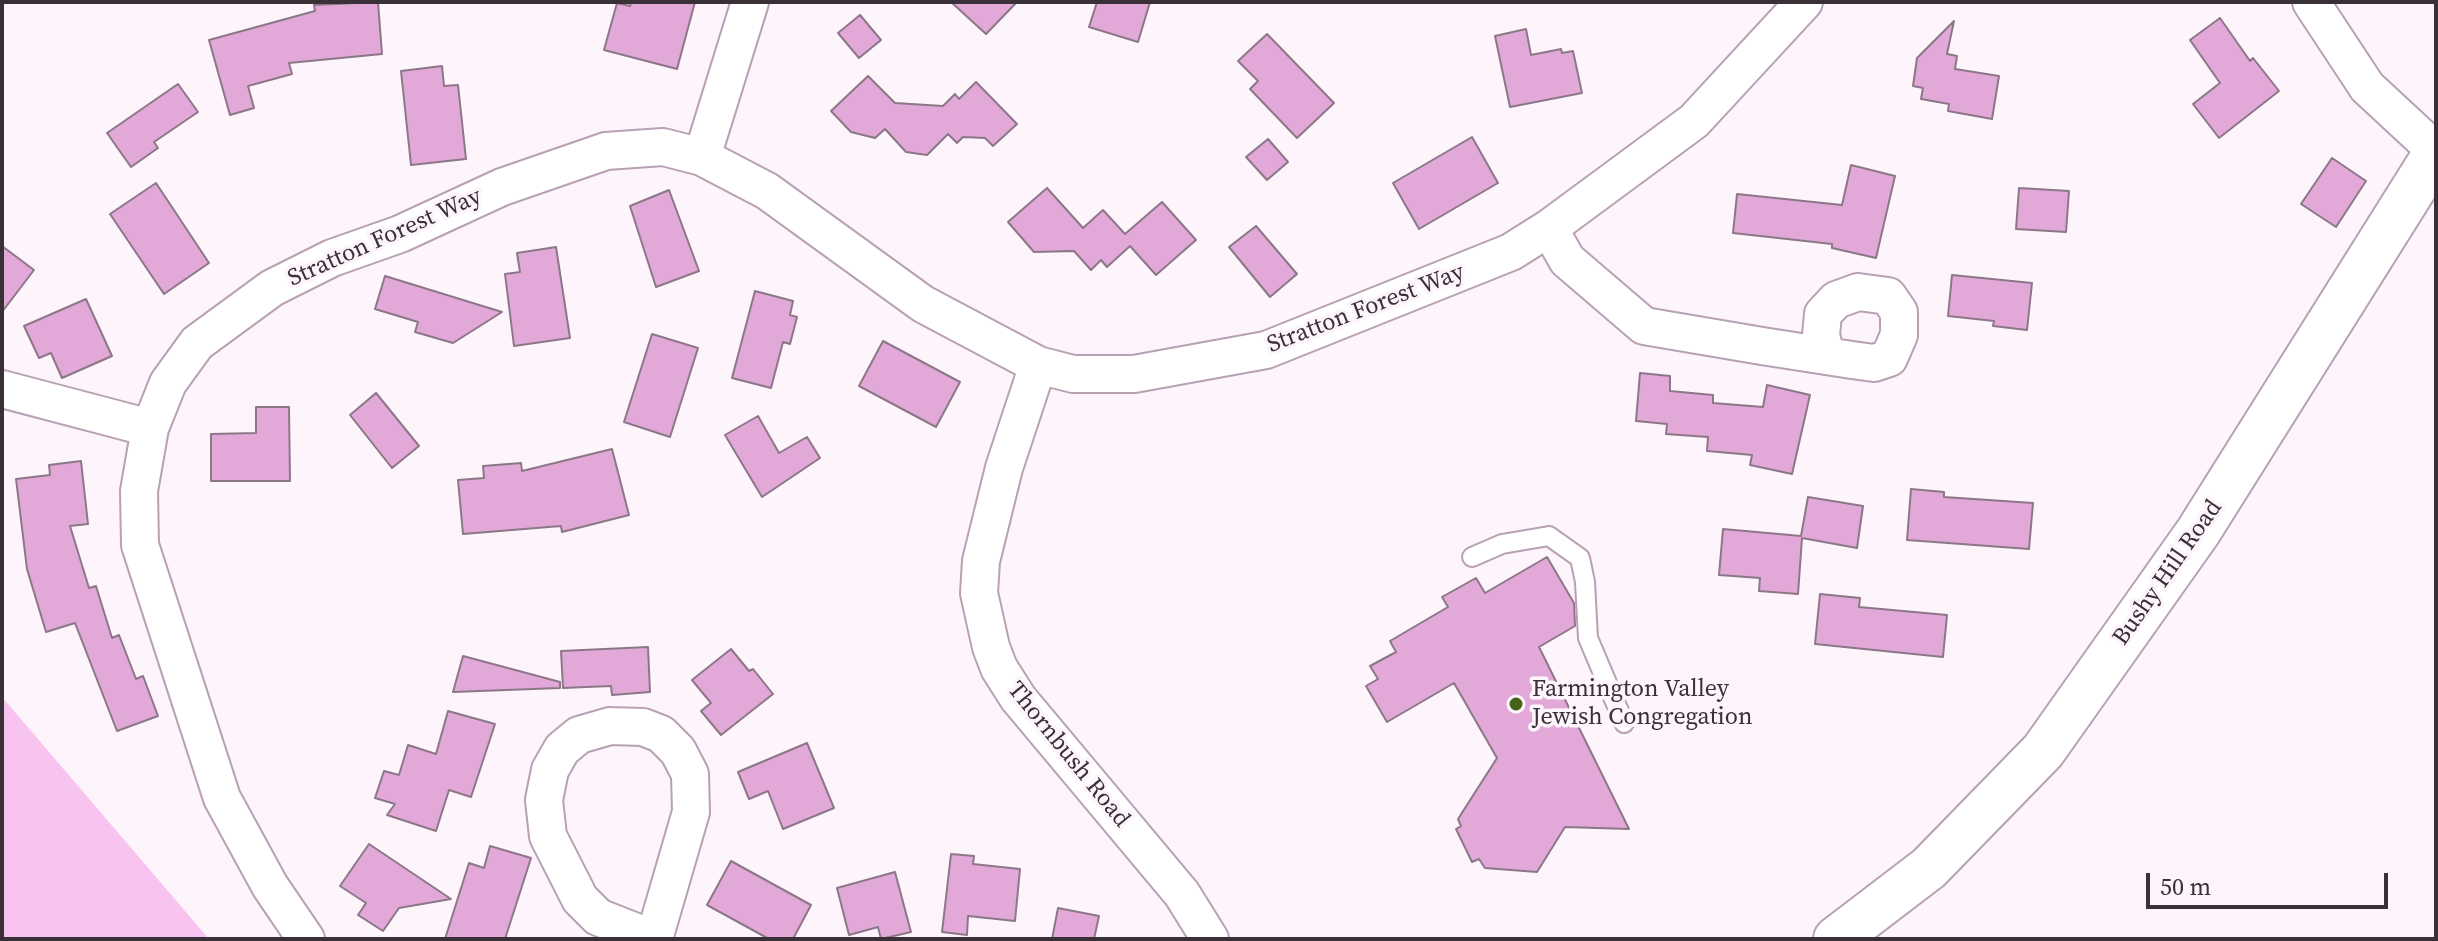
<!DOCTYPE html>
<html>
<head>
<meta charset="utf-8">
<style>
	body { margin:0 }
	#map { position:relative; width:2438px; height:941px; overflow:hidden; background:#fef4fc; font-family:"Source Serif 4",serif }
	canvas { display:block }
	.frame { position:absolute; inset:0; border:4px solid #3a3138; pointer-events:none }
	.scale { position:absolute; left:2146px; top:873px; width:242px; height:36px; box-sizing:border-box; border:4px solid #3a3138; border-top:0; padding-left:10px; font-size:24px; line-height:28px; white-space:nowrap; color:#3a3138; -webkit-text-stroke:6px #fef4fc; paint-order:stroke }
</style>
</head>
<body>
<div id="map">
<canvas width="2438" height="941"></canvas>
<div class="frame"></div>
<div class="scale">50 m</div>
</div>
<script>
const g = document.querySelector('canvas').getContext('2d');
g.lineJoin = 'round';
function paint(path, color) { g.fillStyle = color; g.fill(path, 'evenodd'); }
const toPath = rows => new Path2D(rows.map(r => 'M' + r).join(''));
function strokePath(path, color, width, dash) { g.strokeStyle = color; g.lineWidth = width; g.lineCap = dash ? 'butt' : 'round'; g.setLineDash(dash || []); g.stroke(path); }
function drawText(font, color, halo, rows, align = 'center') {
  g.font = font + ' "Source Serif 4",serif'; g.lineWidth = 7; g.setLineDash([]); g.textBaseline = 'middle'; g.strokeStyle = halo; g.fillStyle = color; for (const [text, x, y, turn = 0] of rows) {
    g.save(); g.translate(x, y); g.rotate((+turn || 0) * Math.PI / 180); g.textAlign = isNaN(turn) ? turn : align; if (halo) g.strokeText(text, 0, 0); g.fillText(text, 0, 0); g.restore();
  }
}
const green = toPath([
	[2,697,209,939,2,939]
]);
const building = toPath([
	[378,2,382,54,289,63,292,74,248,86,254,108,230,115,209,40,315,11,314,5,378,2],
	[631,2,695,2,677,69,604,50,617,3,630,6,631,2],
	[951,2,1017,2,986,34,951,2],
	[1097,2,1150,2,1138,42,1089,27,1097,2],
	[860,15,881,40,859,58,838,33,860,15],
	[2220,18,2250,61,2253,58,2279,91,2219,138,2193,104,2220,83,2190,40,2220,18],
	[1954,21,1947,54,1957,56,1955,69,1999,76,1992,119,1948,111,1949,104,1921,99,1923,88,1913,86,1917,58,1954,21],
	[1526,29,1531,55,1561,49,1562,53,1573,51,1582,93,1510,107,1495,36,1526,29],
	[1267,34,1334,103,1297,138,1250,89,1258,81,1238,61,1267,34],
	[442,66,444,86,458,85,466,159,411,165,401,71,442,66],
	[868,76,895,103,943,106,955,94,959,99,976,82,1017,124,993,146,985,138,963,137,957,143,948,134,927,155,906,152,885,129,875,138,851,132,831,111,868,76],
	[178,84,198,112,154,142,158,148,131,167,107,133,178,84],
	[1472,137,1498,183,1419,229,1393,183,1472,137],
	[1268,139,1288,162,1267,180,1246,157,1268,139],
	[2332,158,2366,181,2336,227,2301,204,2332,158],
	[1851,165,1895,176,1876,258,1832,248,1832,244,1733,233,1737,194,1842,205,1851,165],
	[156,183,209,263,164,294,110,214,156,183],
	[1047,188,1083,228,1103,210,1125,234,1162,202,1196,240,1156,275,1130,246,1107,267,1101,260,1091,270,1074,251,1034,252,1008,222,1047,188],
	[2019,188,2069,191,2066,232,2016,229,2019,188],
	[669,190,699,271,656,287,630,206,669,190],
	[1256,226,1297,274,1270,297,1229,247,1256,226],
	[2,246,34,270,2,312,2,246],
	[556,247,570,338,514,346,505,274,520,272,517,253,556,247],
	[1952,275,2032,283,2027,330,1993,326,1994,321,1948,316,1952,275],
	[385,276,502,312,453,343,415,332,418,322,375,309,385,276],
	[755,291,793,301,790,315,797,317,790,344,783,342,771,388,732,378,755,291],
	[86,299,112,356,62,378,51,353,39,358,24,326,86,299],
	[652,334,698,348,670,437,624,422,652,334],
	[883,341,960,382,936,427,859,386,883,341],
	[1640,373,1670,376,1670,391,1713,395,1713,403,1763,407,1767,385,1810,395,1792,474,1750,465,1752,455,1707,451,1708,437,1666,434,1667,424,1636,421,1640,373],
	[376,393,419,446,392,468,350,415,376,393],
	[256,407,289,407,290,481,211,481,211,434,256,433,256,407],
	[758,416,779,453,807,437,820,458,762,497,725,435,758,416],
	[612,449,629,515,562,532,561,526,463,534,458,480,484,478,483,466,521,463,522,471,612,449],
	[81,461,88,524,70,526,89,588,96,586,112,638,119,635,136,679,143,676,158,716,117,731,75,623,46,632,27,569,16,479,50,475,49,465,81,461],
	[1911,489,1944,492,1944,497,2033,503,2029,549,1907,540,1911,489],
	[1808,497,1863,506,1857,548,1802,538,1798,594,1759,591,1760,578,1719,575,1723,529,1801,536,1808,497],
	[1547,557,1574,603,1575,626,1539,647,1629,829,1565,827,1537,872,1485,868,1479,859,1472,862,1456,829,1461,826,1458,819,1497,758,1454,683,1387,722,1366,686,1378,679,1370,666,1396,652,1390,641,1448,607,1442,597,1476,578,1485,593,1547,557],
	[1820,594,1860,598,1859,607,1947,615,1943,657,1815,644,1820,594],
	[648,647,650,692,612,695,611,686,563,688,561,651,648,647],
	[731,649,749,671,753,669,773,694,721,735,701,711,711,703,692,680,731,649],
	[463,656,560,682,560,688,453,692,463,656],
	[448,711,495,724,471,797,449,790,436,831,387,815,395,804,375,798,384,771,399,775,408,745,436,754,448,711],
	[807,743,834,808,783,829,768,791,749,799,738,772,807,743],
	[369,844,451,899,399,908,383,931,358,915,366,903,340,886,369,844],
	[490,846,531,858,505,939,445,939,469,863,484,868,490,846],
	[951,854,974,856,973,864,1020,869,1015,921,968,916,967,935,942,932,951,854],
	[731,861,811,905,793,939,769,939,707,905,731,861],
	[895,872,911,932,881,939,878,927,849,935,837,888,895,872],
	[1058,908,1099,916,1094,939,1052,939,1058,908]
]);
const lane = toPath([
	[1472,557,1502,544,1549,536,1580,558,1585,582,1588,638,1624,723]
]);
const street = toPath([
	[2311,2,2367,87,2436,151],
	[702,157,750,2],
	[1549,228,1567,260,1644,326,1762,346,1852,360,1874,363,1889,358,1899,335,1899,312,1888,296,1858,292,1836,300,1823,314,1821,335,1826,356],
	[1038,365,1004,468,981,561,979,593,991,647,999,668,1018,698,1182,894,1210,939],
	[2,389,150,428],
	[610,726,643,727,661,734,678,751,690,774,691,812,654,939,598,917,580,899,548,836,544,800,550,770,562,749,579,735,610,726],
	[306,939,270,886,222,798,140,545,139,491,150,428,168,383,197,343,272,288,332,258,400,234,502,187,606,151,663,147,702,157,767,191,923,304,1038,365,1073,374,1134,374,1266,350,1511,252,1549,228,1694,121,1804,2]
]);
const secondary = toPath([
	[1836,939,1929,868,2043,751,2198,532,2436,153]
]);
const markers = [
	[1516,704,8,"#456418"]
];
const streetNames = [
	["Stratton Forest Way",385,238,-24],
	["Stratton Forest Way",1366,309,-21],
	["Bushy Hill Road",2168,573,-55],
	["Thornbush Road",1068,755,51]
];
const poiNames = [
	["Farmington Valley",1532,690],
	["Jewish Congregation",1532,718]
];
paint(green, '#f9c3ef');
paint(building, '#e2a9d8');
strokePath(building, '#8c7788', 2);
strokePath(lane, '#b7a1b3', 22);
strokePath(street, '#b7a1b3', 40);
strokePath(secondary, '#b7a1b3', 48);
strokePath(lane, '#fff', 18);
strokePath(street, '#fff', 36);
strokePath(secondary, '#fff', 44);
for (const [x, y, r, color] of markers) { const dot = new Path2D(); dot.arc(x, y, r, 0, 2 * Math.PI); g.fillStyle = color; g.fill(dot); strokePath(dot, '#fef4fc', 3); }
drawText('24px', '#3a3138', '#fef4fc', streetNames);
drawText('24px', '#3a3138', '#fef4fc', poiNames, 'left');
</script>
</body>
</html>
